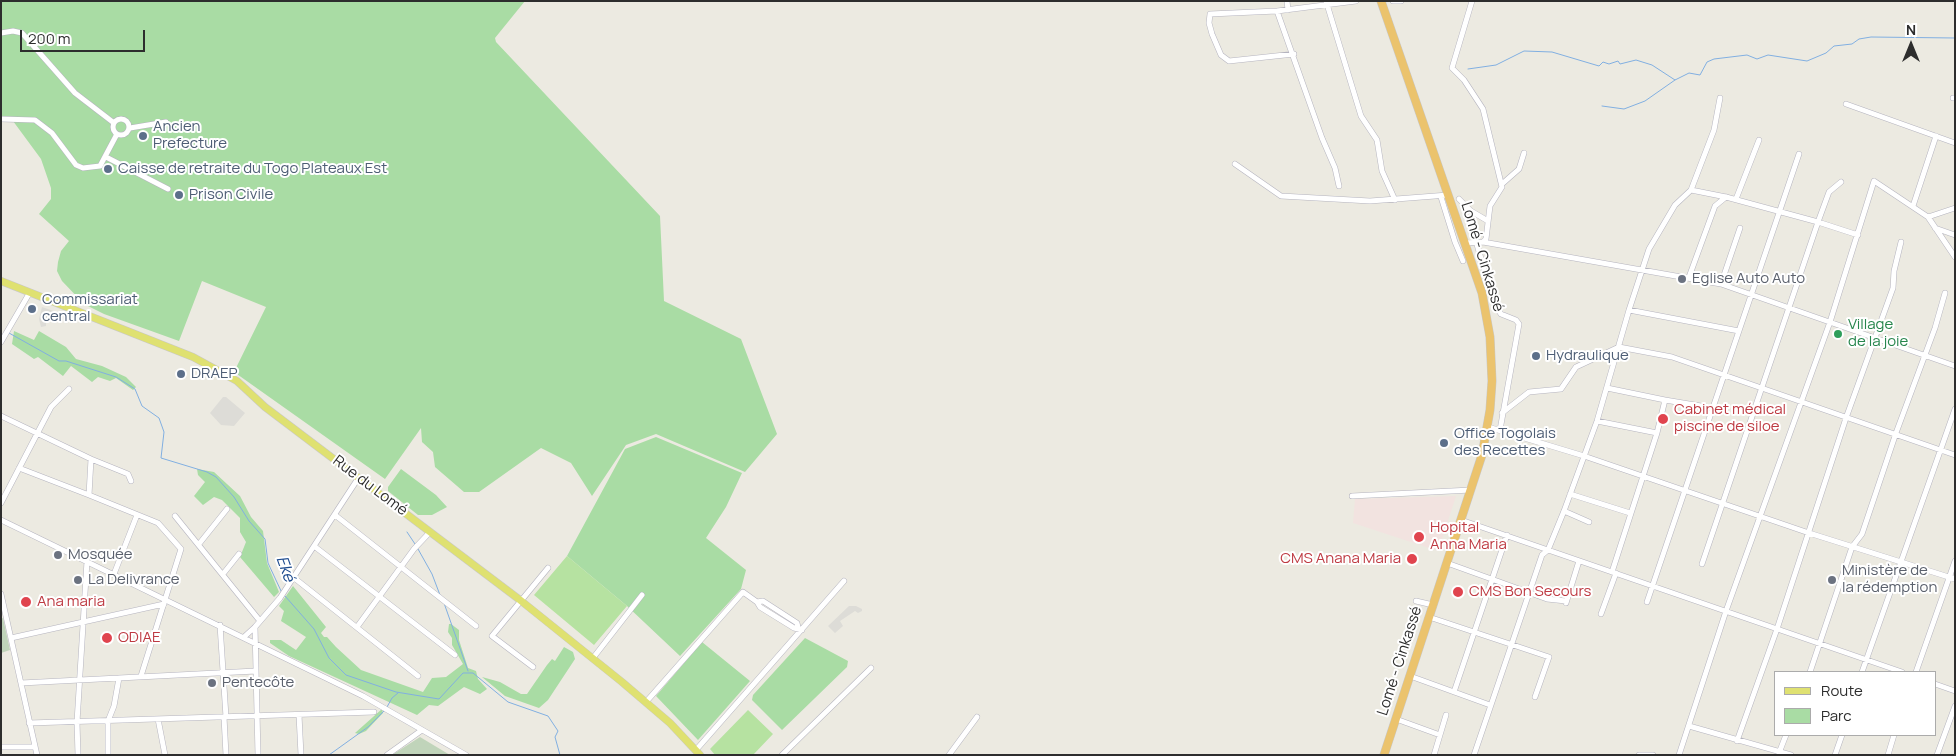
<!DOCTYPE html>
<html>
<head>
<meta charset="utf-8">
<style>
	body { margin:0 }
	#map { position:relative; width:1956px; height:756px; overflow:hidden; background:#eceae1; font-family:Manrope,sans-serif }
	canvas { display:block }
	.frame { position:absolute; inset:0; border:2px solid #2d2d2d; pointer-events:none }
	.legend { position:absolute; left:1774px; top:671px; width:162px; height:65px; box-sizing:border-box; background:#fff; border:1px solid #ababab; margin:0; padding:6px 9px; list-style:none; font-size:15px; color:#2d2d2d }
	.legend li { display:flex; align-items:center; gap:10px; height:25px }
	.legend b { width:25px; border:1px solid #ababab }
	.north { position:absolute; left:1886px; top:20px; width:50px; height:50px; -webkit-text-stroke:4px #fff; paint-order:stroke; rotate:0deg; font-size:14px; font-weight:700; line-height:20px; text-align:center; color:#2d2d2d }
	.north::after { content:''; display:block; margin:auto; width:18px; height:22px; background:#2d2d2d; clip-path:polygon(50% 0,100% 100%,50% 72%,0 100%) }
	.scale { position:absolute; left:20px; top:30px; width:125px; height:22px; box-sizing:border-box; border:2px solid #2d2d2d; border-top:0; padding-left:6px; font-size:15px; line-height:18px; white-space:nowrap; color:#2d2d2d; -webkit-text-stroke:4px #fff; paint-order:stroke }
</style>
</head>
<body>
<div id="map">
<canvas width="1956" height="756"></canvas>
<div class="frame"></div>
<ul class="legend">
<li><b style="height:6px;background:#dfe171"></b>Route</li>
<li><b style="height:14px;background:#a9dca4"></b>Parc</li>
</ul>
<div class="north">N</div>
<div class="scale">200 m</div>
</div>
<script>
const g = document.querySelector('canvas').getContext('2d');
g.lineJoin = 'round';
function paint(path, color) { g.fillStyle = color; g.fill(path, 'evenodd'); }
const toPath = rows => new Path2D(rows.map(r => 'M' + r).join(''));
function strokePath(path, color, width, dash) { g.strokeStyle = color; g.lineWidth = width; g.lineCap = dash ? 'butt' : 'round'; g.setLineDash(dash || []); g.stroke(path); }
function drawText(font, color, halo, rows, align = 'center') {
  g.font = font + ' Manrope,sans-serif'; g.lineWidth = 4; g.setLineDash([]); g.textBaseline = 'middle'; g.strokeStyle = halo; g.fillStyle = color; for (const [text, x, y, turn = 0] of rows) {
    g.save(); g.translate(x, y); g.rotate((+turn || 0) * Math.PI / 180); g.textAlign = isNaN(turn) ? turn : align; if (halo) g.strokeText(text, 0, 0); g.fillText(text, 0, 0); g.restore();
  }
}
const medical = toPath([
	[1456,496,1438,551,1353,523,1355,499]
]);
const green = toPath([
	[1,1,525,1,495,38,496,42,660,216,664,301,741,339,777,434,745,472,656,434,626,445,592,496,571,463,541,448,479,492,464,492,435,467,433,452,422,442,421,428,385,479,234,372,266,307,202,281,179,341,104,314,84,304,62,281,57,271,58,262,61,251,69,241,39,214,51,199,51,188,41,159,13,121,1,117],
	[14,331,34,340,39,331,66,347,76,359,102,366,126,377,136,387,133,390,116,378,110,381,98,377,92,382,71,366,63,376,38,357,34,359,12,344],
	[656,437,742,473,726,507,706,538,746,570,741,589,680,656,627,606,567,556,625,449],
	[197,469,214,472,240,496,251,517,263,531,267,563,279,592,274,597,240,557,246,542,240,532,240,518,222,500,214,497,203,505,194,496,205,482,198,475],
	[401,469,436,495,447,507,432,515,418,515,388,491,388,487],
	[293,586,326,627,321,633,324,637,327,637,336,647,361,670,423,692,432,678,446,677,463,664,452,645,452,638,448,632,449,624,451,624,459,630,459,640,468,668,476,671,478,679,487,689,480,694,464,687,438,706,429,705,417,715,289,656,270,643,270,640,281,640,296,650,306,637,281,621,284,611,279,606],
	[805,638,848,661,847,667,782,730,752,700,753,695],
	[702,642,750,681,698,740,656,696],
	[564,647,573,652,575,659,548,700,539,708,505,696,482,677,500,682,521,694,527,694,547,665,552,659,555,661],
	[382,709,383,713,366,731,359,734,355,733]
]);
const cemetery = toPath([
	[3,618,10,650,1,653,1,619],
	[420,737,450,755,392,755]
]);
const pitch = toPath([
	[567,556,627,606,594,645,534,595],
	[748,710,773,734,753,755,715,755,710,749]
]);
const plaza = toPath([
	[42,307,65,315,68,318,66,323,56,319,54,323,46,319,46,326,41,327,39,319],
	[223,397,226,397,245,413,234,426,221,425,210,413],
	[849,606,856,606,862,609,862,611,858,613,855,611,840,621,843,626,835,633,828,626]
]);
const stream = toPath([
	[1468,69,1496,65,1524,51,1552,52,1599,66,1603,62,1609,64,1618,61,1620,64,1636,60,1652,65,1675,80,1689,73,1700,75,1707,62,1714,59,1747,55,1757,59,1768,55,1807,61,1826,53,1834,46,1852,44,1859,39,1871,37,1955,38],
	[1602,106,1624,109,1645,101,1675,80],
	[9,333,59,361,66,361,116,377,135,389,142,406,159,418,164,432,161,458,207,472,216,477,234,497,249,521,265,539,268,563,282,593],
	[407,532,415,544],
	[418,549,432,574,440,595],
	[285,596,314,629,329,658,346,675,396,692,439,699,463,673,473,673,508,702,548,716,558,731,555,737,560,755],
	[444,603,468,671],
	[387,707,392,698,398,693],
	[329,755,368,727,385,710]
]);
const minor = toPath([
	[1287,1,1288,10],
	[1326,1,1361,116,1377,140,1382,171,1395,200],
	[1393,1,1401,1],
	[1472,1,1452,68,1464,80,1483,109,1502,187,1490,206,1486,239,1483,242],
	[1277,11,1322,138,1335,168,1339,186],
	[1,33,13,31,22,33,75,93,114,123],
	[1294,54,1229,61,1221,55,1212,34,1209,23,1210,14,1277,11,1356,1],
	[1953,98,1955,98],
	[1846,104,1955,143],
	'113 127a8 8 0 1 1 16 0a8 8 0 1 1-16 0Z',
	[1,119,35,120,52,133,76,165,83,168,100,166,117,134],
	[130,128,166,122],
	[106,157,168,189],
	[1235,164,1281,196,1370,201,1448,195],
	[1502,184,1519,169,1524,153],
	[1691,190,1726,197,1818,222,1858,235],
	[1441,197,1455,242,1463,261],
	[1459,199,1471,211,1488,221],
	[1736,199,1759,140],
	[1913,206,1936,136],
	[1928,217,1955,208],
	[1935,228,1955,235],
	[1476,241,1494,304,1501,314,1516,320,1519,324,1500,430],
	[1464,243,1483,242,1721,284,1955,366],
	[1689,277,1715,206,1726,197],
	[1721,284,1740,228],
	[1629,310,1739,331],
	[1,342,30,292],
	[1607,388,1665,400,1713,408],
	[1502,413,1529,392,1561,389,1576,367,1619,347,1672,357,1955,455],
	[1,416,91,459,89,495,158,523,181,549,141,676],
	[1597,421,1657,433],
	[1488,427,1584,456,1809,533,1955,579],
	[91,459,128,474,131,481],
	[19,468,89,495],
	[1570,494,1630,513],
	[1352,496,1471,490],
	[1,503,51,407,69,389],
	[1564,511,1589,522],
	[335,515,476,626],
	[175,516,260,621],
	[1,520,363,696,466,755],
	[1461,520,1902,672],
	[199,544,227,509],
	[314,546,455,655],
	[1447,563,1547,599,1566,601],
	[1702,564,1818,222,1829,192,1841,182],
	[1612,572,1657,433,1665,400],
	[114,574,137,515],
	[223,574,239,554],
	[293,577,418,676],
	[1,594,37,755],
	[1416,601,1433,605],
	[757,602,763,601,797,623,798,627],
	[1647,602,1799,154],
	[1566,603,1579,561],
	[1601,614,1616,573],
	[1429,617,1549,657,1535,697],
	[220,625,226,717],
	[255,627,258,755],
	[357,627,414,549,430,532],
	[244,637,255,627,280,598,359,477],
	[11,638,164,604],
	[593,658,642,595],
	[533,667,492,636,548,568],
	[1810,672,1852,547,1862,534,1896,433,1935,328,1945,293],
	[1862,672,1955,409],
	[1916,672,1955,561],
	[1410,676,1490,705],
	[21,683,256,671],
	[1935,684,1955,691],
	[1454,692,1507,535],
	[646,702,743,592,757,602,760,607,794,628,802,630],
	[299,715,301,755],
	[224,717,226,755],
	[158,719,165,755],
	[1396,719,1440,735],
	[29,723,374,712],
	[1689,726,1791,755],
	[1737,741,1777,629,1846,418,1893,288,1894,271,1901,242],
	[1,747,35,747],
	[696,750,844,581],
	[1779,753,1786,735],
	[78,755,77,722,87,561],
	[108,755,108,721,114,706,119,678],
	[387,755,422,730],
	[782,755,871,668],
	[949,755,977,717],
	[1434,755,1446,715],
	[1474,755,1542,555,1548,550,1564,511,1597,421,1629,310,1649,249,1675,205,1691,190,1714,130,1720,98],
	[1639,755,1653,755],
	[1679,755,1726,611,1830,322,1874,181,1928,217,1955,257],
	[1835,755,1842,735],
	[1888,755,1894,735],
	[1937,755,1955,706]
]);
const major = toPath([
	[1,281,193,357,237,381,265,407,520,600,622,682,670,723,700,755]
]);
const highway = toPath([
	[1381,1,1482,293,1490,337,1492,381,1490,410,1482,455,1384,755]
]);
const markers = [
	[143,136,5,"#5c6f8a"],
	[108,169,5,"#5c6f8a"],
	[179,195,5,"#5c6f8a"],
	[1682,279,5,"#6b7280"],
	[32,309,5,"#5c6f8a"],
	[1838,334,5,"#2e9e5b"],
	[1536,356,5,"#5c6f8a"],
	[181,374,5,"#5c6f8a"],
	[1663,419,6,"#e0444e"],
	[1444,443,5,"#5c6f8a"],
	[1419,537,6,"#e0444e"],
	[58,555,5,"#6b7280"],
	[1412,559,6,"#e0444e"],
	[78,580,5,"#6b7280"],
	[1832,580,5,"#6b7280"],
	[1458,592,6,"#e0444e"],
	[26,602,6,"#e0444e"],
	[107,638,6,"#e0444e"],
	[212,683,5,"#6b7280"]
];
const serviceNames = [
	["Ancien",153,127],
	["Prefecture",153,144],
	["Caisse de retraite du Togo Plateaux Est",118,169],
	["Prison Civile",189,195],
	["Commissariat",42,300],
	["central",42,317],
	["Hydraulique",1546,356],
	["DRAEP",191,374],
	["Office Togolais",1454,434],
	["des Recettes",1454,451]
];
const streetNames = [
	["Lomé - Cinkassé",1482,257,73],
	["Rue du Lomé",370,486,37],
	["Lomé - Cinkassé",1400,661,-72]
];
const worshipNames = [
	["Eglise Auto Auto",1692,279],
	["Mosquée",68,555],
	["Ministère de",1842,571],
	["la rédemption",1842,588],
	["La Delivrance",88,580],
	["Pentecôte",222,683]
];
const leisureNames = [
	["Village",1848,325],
	["de la joie",1848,342]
];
const healthNames = [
	["Cabinet médical",1674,410],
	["piscine de siloe",1674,427],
	["Hopital",1430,528],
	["Anna Maria",1430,545],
	["CMS Anana Maria",1401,559,"right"],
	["CMS Bon Secours",1469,592],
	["Ana maria",37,602],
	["ODIAE",118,638]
];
const waterNames = [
	["Eké",285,569,70]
];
paint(medical, '#f2e3e0');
paint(green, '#a9dca4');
paint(cemetery, '#c0d4ba');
paint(pitch, '#b6e2a1');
paint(plaza, '#dddcd7');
strokePath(stream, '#81afe1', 1);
strokePath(minor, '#b5b4bf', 6);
strokePath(major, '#c8c8c8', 8);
strokePath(highway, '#c8c8c8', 9);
strokePath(minor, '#fff', 5);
strokePath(major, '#dfe171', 7);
strokePath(highway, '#ebc36d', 8);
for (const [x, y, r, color] of markers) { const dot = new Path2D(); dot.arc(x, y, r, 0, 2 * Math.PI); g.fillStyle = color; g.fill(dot); strokePath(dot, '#fff', 2); }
drawText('15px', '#4e5e75', '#fff', serviceNames, 'left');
drawText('15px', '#2d2d2d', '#fff', streetNames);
drawText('15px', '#5b616d', '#fff', worshipNames, 'left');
drawText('15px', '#27864d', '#fff', leisureNames, 'left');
drawText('15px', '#be3a42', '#fff', healthNames, 'left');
drawText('italic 16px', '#1e4c8f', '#fff', waterNames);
</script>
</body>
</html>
